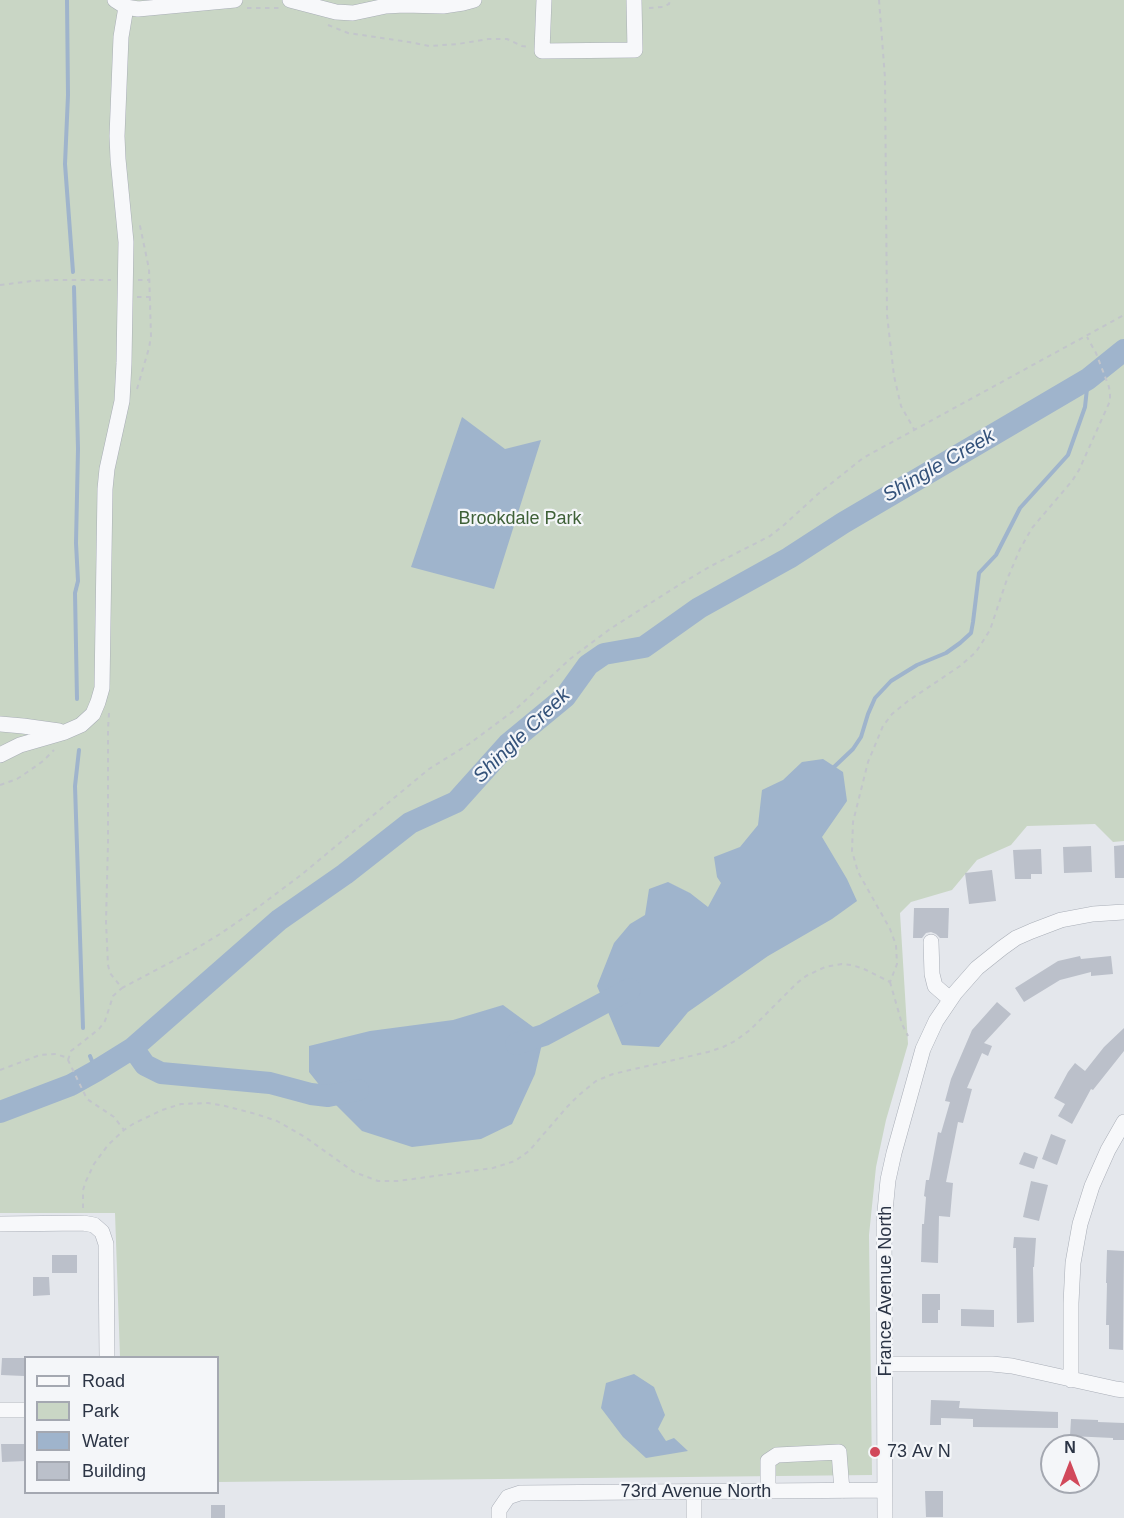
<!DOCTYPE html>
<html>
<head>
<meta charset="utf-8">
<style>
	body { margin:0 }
	#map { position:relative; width:1124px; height:1518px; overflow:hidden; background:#e4e7ec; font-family:Helvetica,sans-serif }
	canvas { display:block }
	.legend { position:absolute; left:24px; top:1356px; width:195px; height:138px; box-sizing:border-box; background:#f4f6f9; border:2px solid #a4a8b1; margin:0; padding:8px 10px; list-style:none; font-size:18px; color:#2b3445 }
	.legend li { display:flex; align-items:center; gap:12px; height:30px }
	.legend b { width:30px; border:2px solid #a4a8b1 }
	.north { position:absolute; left:1040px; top:1434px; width:60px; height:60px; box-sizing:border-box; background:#f4f6f9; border:2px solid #a4a8b1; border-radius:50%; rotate:0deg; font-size:16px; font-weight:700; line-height:24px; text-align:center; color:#2b3445 }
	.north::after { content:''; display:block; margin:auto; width:21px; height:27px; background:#d1495b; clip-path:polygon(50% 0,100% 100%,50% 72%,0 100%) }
</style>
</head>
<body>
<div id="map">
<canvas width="1124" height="1518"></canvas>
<ul class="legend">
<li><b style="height:8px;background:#f7f8fa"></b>Road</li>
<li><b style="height:16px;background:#c9d6c5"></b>Park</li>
<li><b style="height:16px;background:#9fb4cc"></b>Water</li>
<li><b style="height:16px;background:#bbc0ca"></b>Building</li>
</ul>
<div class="north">N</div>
</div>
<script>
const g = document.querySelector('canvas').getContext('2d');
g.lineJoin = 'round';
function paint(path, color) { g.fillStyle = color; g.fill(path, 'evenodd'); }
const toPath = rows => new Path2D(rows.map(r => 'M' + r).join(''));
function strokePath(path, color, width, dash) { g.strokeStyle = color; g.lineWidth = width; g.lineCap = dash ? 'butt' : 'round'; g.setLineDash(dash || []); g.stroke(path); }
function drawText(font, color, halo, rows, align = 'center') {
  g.font = font + ' Helvetica,sans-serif'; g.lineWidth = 4.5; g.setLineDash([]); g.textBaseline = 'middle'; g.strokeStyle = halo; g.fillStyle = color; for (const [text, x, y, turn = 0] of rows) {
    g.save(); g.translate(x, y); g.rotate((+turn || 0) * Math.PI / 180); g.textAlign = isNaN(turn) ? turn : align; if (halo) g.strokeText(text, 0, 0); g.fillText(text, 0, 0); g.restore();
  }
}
const green = toPath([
	[0,0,1124,0,1124,841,1113,842,1095,824,1027,826,1011,845,977,860,952,890,911,902,900,913,908,1044,886,1120,876,1167,869,1235,872,1475,218,1482,218,1358,120,1357,115,1213,0,1213]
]);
const water = toPath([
	[462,417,505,449,541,440,494,589,411,567],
	[823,759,843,772,847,801,822,837,847,879,857,901,832,919,768,956,688,1012,659,1047,622,1045,597,986,614,943,630,924,645,915,649,889,668,882,690,893,708,907,721,883,717,877,714,857,740,847,758,825,762,790,783,780,802,762],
	[503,1005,544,1035,535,1074,512,1124,481,1139,412,1147,362,1131,332,1101,309,1072,309,1046,370,1031,453,1020],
	[634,1374,654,1387,665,1415,658,1429,666,1441,674,1438,688,1451,646,1458,623,1437,601,1408,606,1383]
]);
const stream = toPath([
	[67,0,68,95,65,164,73,272],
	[74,287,78,449,76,543,78,581,75,593,77,699],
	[79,750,75,786,83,1028],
	[834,767,853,749,861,737,868,714,875,698,891,681,917,665,946,653,960,643,971,633,973,622,979,573,996,555,1020,508,1068,455,1085,407,1088,379],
	[90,1056,96,1071]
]);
const river = toPath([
	[516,1044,544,1035,630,989],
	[133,1048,145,1065,161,1073,270,1083,311,1094,328,1096,358,1090],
	[0,1112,71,1085,96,1071,133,1048,279,920,345,874,410,823,456,802,508,744,565,697,588,665,604,654,644,647,699,608,789,558,843,523,1088,379,1124,350]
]);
const building = toPath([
	[1124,845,1124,878,1115,878,1114,846],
	[1091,846,1092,872,1064,873,1063,847],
	[1041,849,1042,874,1031,874,1031,879,1015,879,1013,850],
	[992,870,996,901,969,904,965,873],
	[914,908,949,908,948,938,940,938,936,934,931,932,926,933,922,938,913,938],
	[1080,956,1081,959,1111,956,1113,974,1091,976,1091,972,1060,980,1024,1002,1015,988,1058,961],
	[997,1002,1011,1014,984,1043,992,1046,988,1056,982,1053,967,1088,972,1089,963,1123,958,1122,946,1182,953,1183,950,1217,939,1216,938,1263,921,1262,922,1224,924,1224,926,1197,924,1196,926,1180,929,1180,938,1132,941,1133,950,1102,945,1101,951,1079,972,1030],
	[1124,1028,1124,1051,1093,1090,1091,1089,1072,1124,1058,1116,1065,1104,1054,1098,1068,1072,1075,1063,1085,1071,1104,1047],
	[1051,1134,1066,1140,1057,1165,1042,1159],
	[1024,1152,1038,1157,1034,1169,1019,1164],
	[1031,1181,1048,1185,1039,1221,1023,1217],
	[1014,1237,1036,1238,1034,1267,1033,1267,1034,1322,1017,1323,1016,1248,1013,1248],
	[1107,1250,1124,1251,1123,1350,1109,1349,1109,1325,1106,1325,1107,1283,1106,1283],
	[52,1255,77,1255,77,1273,52,1273],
	[33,1277,49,1277,50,1295,33,1296],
	[922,1294,940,1294,940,1310,938,1310,938,1323,922,1323],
	[961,1309,994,1310,994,1327,961,1326],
	[2,1358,24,1358,24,1376,1,1375],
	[931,1400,960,1401,959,1408,1058,1412,1058,1428,973,1427,973,1419,941,1418,941,1425,930,1425],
	[1071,1419,1098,1420,1098,1422,1124,1423,1124,1440,1113,1440,1113,1438,1070,1436],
	[1,1444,26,1444,26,1461,2,1462],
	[925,1491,943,1491,943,1517,926,1517],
	[211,1505,225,1505,225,1518,211,1518]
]);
const path = toPath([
	[879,0,885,78,887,315,894,376,901,406,914,429],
	[247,8,280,8],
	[649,8,663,7,669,4,670,0],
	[328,25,348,33,409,42,429,46,458,44,488,39,507,39,522,46,530,47],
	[138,280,150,280],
	[0,285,32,281,54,280,111,280],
	[137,297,150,297],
	[137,389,149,348,151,336,149,269,139,221],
	[109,713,108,729,108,842,106,922,108,965,110,973,122,988,192,951,220,934,249,914,301,875,429,769,469,744,516,709,570,659,610,629,682,583,711,566,770,536,784,525,818,494,863,458,1124,315],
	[0,785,17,779,29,771,43,761,54,750],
	[890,982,902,1024,908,1036],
	[68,1060,71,1051,99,1029,105,1021,113,996,122,988],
	[0,1070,40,1055,56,1054,65,1057,68,1060,87,1099,114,1117,124,1130],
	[83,1208,83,1190,86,1181,94,1164,108,1145,124,1130,133,1124,162,1110,181,1104,208,1103,225,1106,256,1114,277,1121,305,1137,354,1172,378,1181,398,1181,493,1168,515,1161,529,1151,567,1107,579,1095,596,1081,613,1074,708,1052,723,1047,735,1041,750,1030,797,983,806,976,825,967,842,964,852,965,864,969,890,982,897,964,896,945,890,929,858,872,852,851,853,822,868,762,883,726,892,714,908,701,960,666,976,652,990,630,1006,582,1020,549,1032,528,1072,481,1079,470,1110,401,1110,395,1109,387,1096,353,1087,337]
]);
const minor = toPath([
	[290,0,336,12,353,13,386,6,404,5,443,6,463,3,474,0],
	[544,0,542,51,635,50,634,0],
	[126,7,138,9,235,0],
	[0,724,23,726,59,731],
	[0,755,20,745,65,732,81,725,93,714,98,702,102,688,105,489,107,469,122,401,124,363,126,242,118,159,117,136,121,37,126,7,115,0],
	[931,942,932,974,935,986,950,999],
	[0,1224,83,1223,94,1225,102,1232,106,1244,107,1358],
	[885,1364,992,1364,1012,1366,1116,1389,1124,1390],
	[1071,1380,1071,1303,1073,1263,1080,1224,1092,1186,1108,1150,1124,1122],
	[0,1410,26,1410],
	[768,1491,768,1461,777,1455,839,1452,842,1491],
	[694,1492,694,1518],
	[499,1518,499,1510,508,1497,520,1493,885,1490],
	[885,1518,884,1222,888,1180,894,1153,923,1049,936,1021,955,993,977,968,1002,948,1016,938,1032,931,1061,920,1093,914,1124,912]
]);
const markers = [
	[875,1452,6,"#d1495b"]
];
const parkNames = [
	["Brookdale Park",520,519]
];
const streetNames = [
	["France Avenue North",886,1291,-90],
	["73rd Avenue North",696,1492]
];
const poiNames = [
	["73 Av N",887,1452]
];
const waterNames = [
	["Shingle Creek",939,466,-30],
	["Shingle Creek",522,736,-44]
];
paint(green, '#c9d6c5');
paint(water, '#9fb4cc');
strokePath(stream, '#9fb4cc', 4);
strokePath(river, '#9fb4cc', 22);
paint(building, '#bbc0ca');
strokePath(minor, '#a9aeb7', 16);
strokePath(path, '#c2c5cb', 2, [4.5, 4.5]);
strokePath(minor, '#f7f8fa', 15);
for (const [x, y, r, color] of markers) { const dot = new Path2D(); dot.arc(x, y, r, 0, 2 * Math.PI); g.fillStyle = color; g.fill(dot); strokePath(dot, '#f4f6f9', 2); }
drawText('18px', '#3f6138', '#f4f6f9', parkNames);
drawText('18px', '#2b3445', '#f4f6f9', streetNames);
drawText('18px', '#2b3445', '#f4f6f9', poiNames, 'left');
drawText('italic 20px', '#34527a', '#f4f6f9', waterNames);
</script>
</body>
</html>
